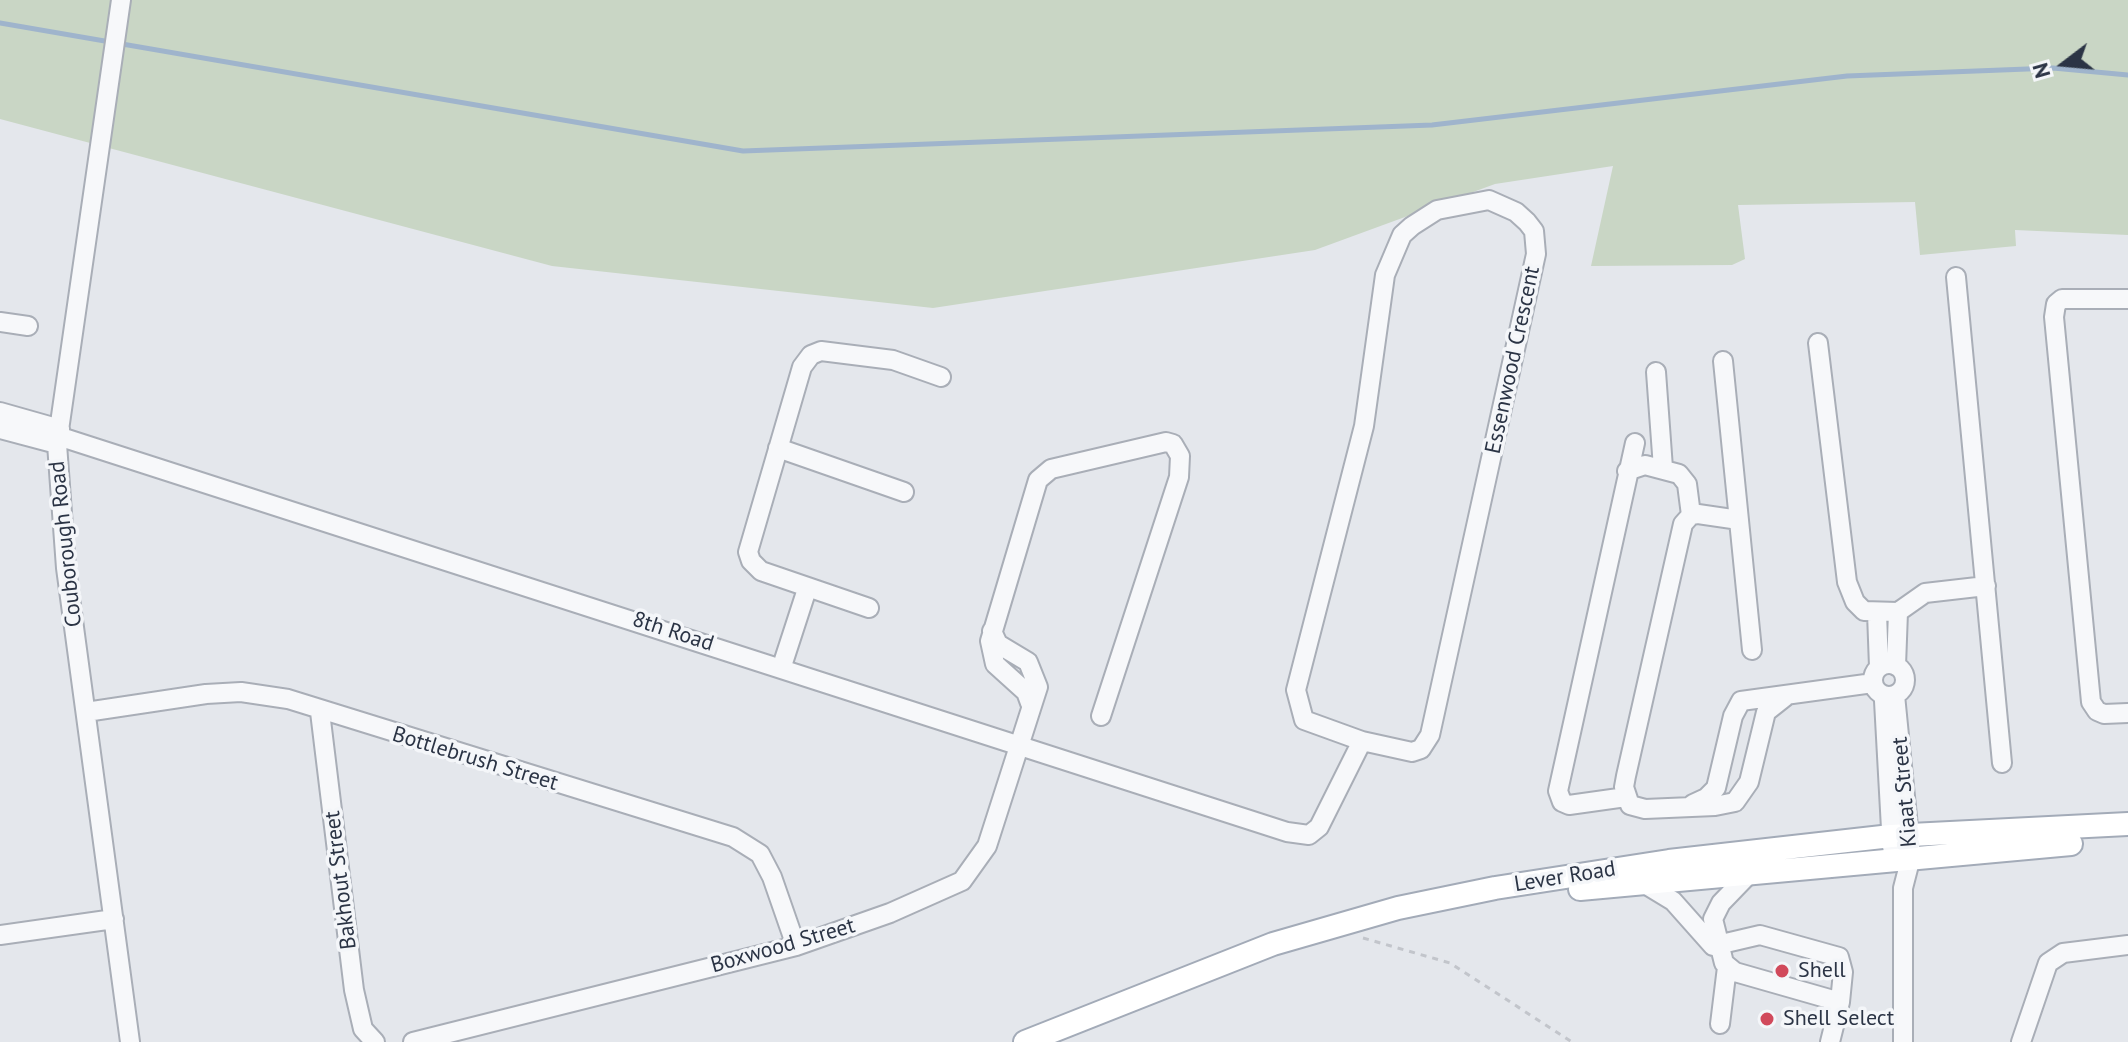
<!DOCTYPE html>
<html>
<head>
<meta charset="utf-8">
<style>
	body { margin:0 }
	#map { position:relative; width:2128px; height:1042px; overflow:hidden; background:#e4e7ec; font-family:"PT Sans",sans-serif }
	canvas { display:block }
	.north { position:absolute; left:2024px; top:24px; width:80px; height:80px; -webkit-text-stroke:6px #f4f6f9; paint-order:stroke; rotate:254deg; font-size:22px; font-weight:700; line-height:32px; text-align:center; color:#2b3445 }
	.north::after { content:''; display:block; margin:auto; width:28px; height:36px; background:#2b3445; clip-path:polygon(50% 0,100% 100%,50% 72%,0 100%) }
</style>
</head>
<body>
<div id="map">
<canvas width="2128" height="1042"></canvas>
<div class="north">N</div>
</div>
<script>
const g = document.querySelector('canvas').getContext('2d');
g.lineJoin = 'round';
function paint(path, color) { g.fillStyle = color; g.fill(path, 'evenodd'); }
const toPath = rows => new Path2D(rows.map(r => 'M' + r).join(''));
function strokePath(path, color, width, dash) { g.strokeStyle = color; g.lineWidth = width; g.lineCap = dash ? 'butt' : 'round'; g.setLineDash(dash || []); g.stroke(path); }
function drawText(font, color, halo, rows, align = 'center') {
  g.font = font + ' "PT Sans",sans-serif'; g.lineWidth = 7; g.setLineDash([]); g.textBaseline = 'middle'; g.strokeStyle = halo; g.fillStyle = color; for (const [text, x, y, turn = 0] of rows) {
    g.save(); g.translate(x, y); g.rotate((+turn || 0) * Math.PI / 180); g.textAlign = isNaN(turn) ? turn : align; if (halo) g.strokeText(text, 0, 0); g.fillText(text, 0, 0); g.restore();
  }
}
const green = toPath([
	[0,0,2128,0,2128,235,2015,230,2016,246,1920,255,1915,202,1738,205,1745,259,1732,265,1591,266,1613,166,1495,184,1315,250,933,308,552,266,0,119]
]);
const stream = toPath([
	[0,23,743,151,1432,125,1847,76,2053,68,2128,75]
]);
const path = toPath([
	[1363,938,1450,963,1572,1042]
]);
const minor = toPath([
	[121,0,57,444,66,568,130,1042],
	[1956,277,2002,763],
	[2128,299,2062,299,2056,304,2054,317,2091,702,2097,711,2104,714,2128,713],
	[0,322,28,326],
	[1818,343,1847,582,1855,602,1864,611,1898,612,1925,593,1986,586],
	[1723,361,1752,650],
	[1656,372,1663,468],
	[0,412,60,429],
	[0,429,57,444],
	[58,436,1287,832,1309,835,1319,827,1362,741,1412,752,1421,749,1430,735,1536,254,1534,231,1527,222,1516,212,1489,200,1437,210,1412,226,1402,235,1385,275,1364,426,1296,690,1304,720,1362,741],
	[778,448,904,492],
	[1627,471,1645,465,1679,474,1687,484,1691,515],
	[1739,520,1698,514,1691,515,1683,524,1626,776,1624,787,1630,805,1645,809,1715,806,1735,802,1749,782,1766,712,1785,697],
	[869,608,761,571,751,561,748,552,802,367,811,355,821,351,893,360,941,377],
	[1877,613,1879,667],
	'1873 680a16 16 0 1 1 32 0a16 16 0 1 1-32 0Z',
	[782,666,807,589],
	[1896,666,1898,612],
	[1895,695,1911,857,1903,888,1903,1042],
	[1884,701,1892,847],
	[1030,703,1026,692,995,664,990,641,1038,480,1051,469,1166,442,1173,444,1180,456,1179,477,1101,716],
	[86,712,206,694,241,692,288,699,733,837,760,854,772,877,796,946],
	[320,712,354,990,363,1029,375,1042],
	[1626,797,1569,805,1562,802,1558,791,1635,443],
	[1693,804,1706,798,1716,788,1733,716,1741,701,1873,683],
	[1749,874,1721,903,1713,919,1724,963,1735,972,1840,1002],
	[1645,884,1673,901,1713,946,1760,935,1839,957,1843,972,1840,1002,1830,1042],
	[0,935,114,919],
	[1720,1024,1727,967],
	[413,1042,796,946,890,913,962,881,987,846,1038,687,1028,662,998,644,992,631],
	[2021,1042,2048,963,2063,953,2128,945]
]);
const major = toPath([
	[1580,889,2071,844],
	[1025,1042,1273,944,1398,908,1495,888,1669,861,1891,836,2128,824]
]);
const markers = [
	[1782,971,8,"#d1495b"],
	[1767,1019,8,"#d1495b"]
];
const streetNames = [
	["Essenwood Crescent",1513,360,-78],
	["Couborough Road",66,544,-96],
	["8th Road",673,632,18],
	["Bottlebrush Street",475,759,17],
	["Kiaat Street",1905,792,-95],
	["Lever Road",1565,877,-9],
	["Bakhout Street",341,880,-97],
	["Boxwood Street",783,946,-16]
];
const poiNames = [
	["Shell",1798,971],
	["Shell Select",1783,1019]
];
paint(green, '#c9d6c5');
strokePath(stream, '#9fb4cc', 5);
strokePath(minor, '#a9aeb7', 22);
strokePath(major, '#a3abb8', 26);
strokePath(path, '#c2c5cb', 3, [6, 6]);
strokePath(minor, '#f7f8fa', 18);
strokePath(major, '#fff', 22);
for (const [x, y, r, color] of markers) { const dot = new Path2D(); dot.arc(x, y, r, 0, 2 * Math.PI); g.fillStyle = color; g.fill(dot); strokePath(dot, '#f4f6f9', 3); }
drawText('22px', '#2b3445', '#f4f6f9', streetNames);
drawText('22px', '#2b3445', '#f4f6f9', poiNames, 'left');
</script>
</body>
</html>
